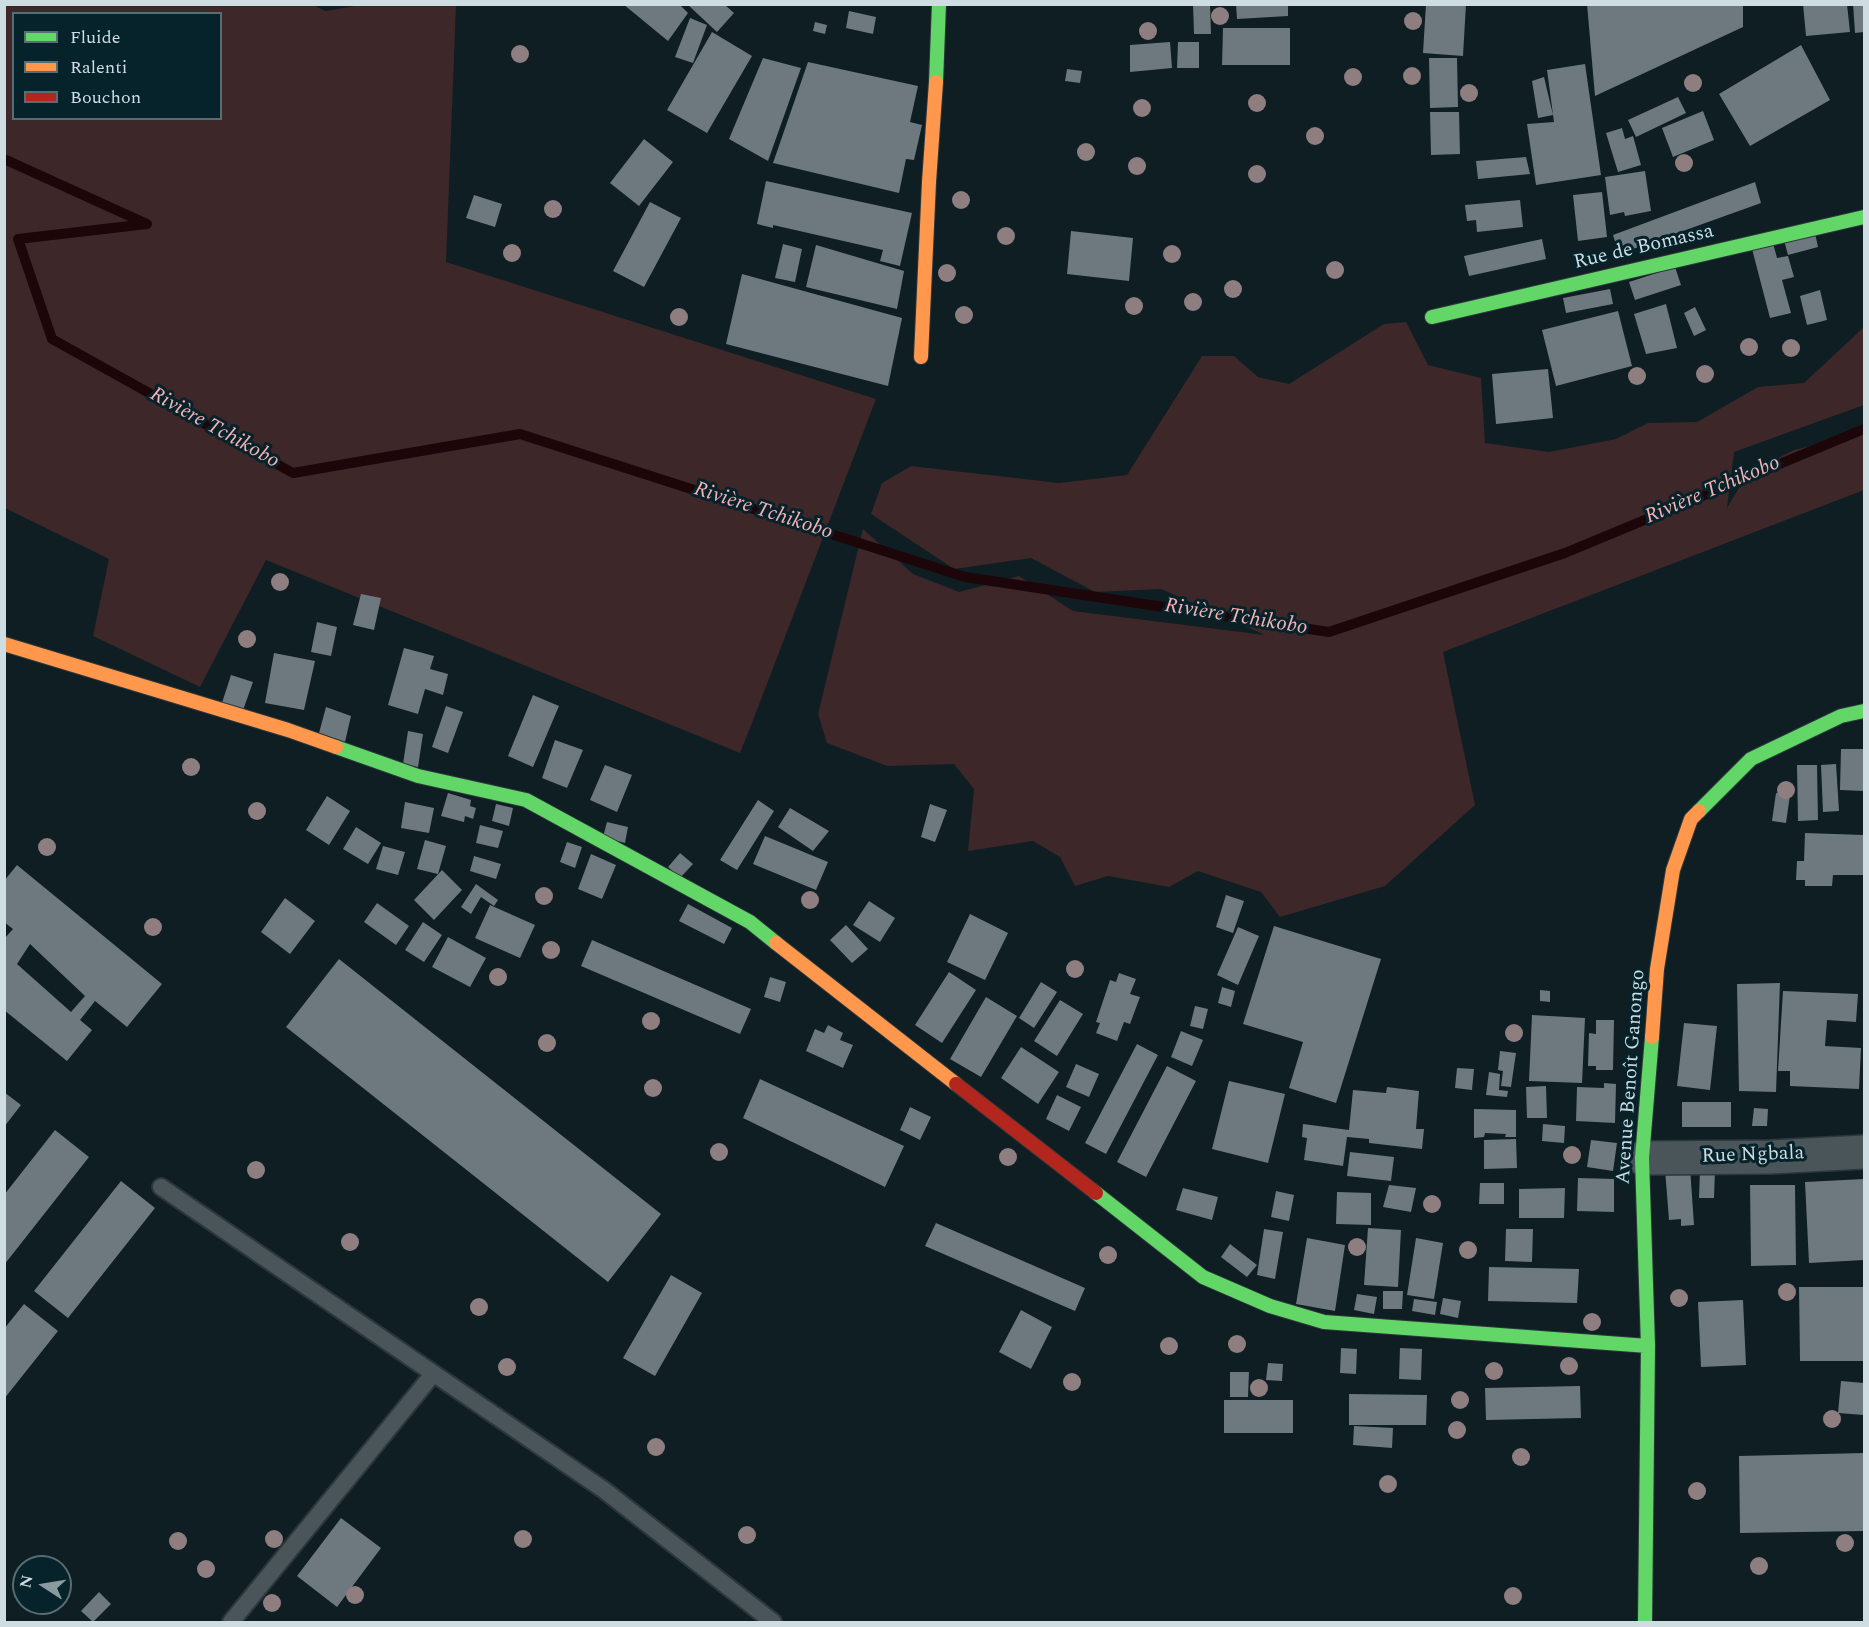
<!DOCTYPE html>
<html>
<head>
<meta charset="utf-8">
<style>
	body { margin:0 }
	#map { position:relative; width:1869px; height:1627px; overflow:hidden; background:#0e1e23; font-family:Spectral,serif }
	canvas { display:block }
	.frame { position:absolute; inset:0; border:6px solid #cddde2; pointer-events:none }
	.legend { position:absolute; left:12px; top:12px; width:210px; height:108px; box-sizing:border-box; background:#06222b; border:2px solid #566d74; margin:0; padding:8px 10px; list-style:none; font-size:18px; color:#cddde2 }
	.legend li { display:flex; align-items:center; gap:12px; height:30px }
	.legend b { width:30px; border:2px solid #566d74 }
	.north { position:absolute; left:12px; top:1555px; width:60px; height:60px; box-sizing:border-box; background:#06222b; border:2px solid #566d74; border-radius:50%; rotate:282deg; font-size:16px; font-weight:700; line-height:24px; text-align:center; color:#cddde2 }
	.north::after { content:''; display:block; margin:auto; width:21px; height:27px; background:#8a9a9f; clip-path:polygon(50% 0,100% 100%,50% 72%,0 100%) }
</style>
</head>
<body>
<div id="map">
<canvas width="1869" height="1627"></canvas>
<div class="frame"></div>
<ul class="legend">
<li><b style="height:8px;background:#63d668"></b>Fluide</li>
<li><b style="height:8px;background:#ff974d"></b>Ralenti</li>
<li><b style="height:8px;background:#b3261e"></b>Bouchon</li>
</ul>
<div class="north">N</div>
</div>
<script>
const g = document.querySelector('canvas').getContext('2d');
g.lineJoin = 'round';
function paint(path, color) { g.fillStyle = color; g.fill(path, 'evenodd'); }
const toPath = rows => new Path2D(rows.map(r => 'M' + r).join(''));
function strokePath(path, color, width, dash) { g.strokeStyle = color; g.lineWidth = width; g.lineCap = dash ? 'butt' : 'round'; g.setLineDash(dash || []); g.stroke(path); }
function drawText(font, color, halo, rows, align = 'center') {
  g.font = font + ' Spectral,serif'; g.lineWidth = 6; g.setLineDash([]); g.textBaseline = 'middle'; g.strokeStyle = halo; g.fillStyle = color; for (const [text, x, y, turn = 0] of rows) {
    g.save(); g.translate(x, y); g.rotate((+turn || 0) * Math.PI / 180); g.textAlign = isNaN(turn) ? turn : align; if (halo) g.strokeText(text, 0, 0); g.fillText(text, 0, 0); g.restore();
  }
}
const green = toPath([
	[312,4,325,11,361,5,456,5,446,262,876,399,752,723,740,753,266,560,200,687,93,636,109,559,5,508,4,5],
	[14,14,220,14,220,118,14,118],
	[1406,322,1428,365,1481,378,1485,443,1549,452,1616,439,1648,423,1697,422,1758,387,1804,383,1864,327,1864,405,1734,452,1727,508,1748,473,1794,450,1857,435,1864,431,1864,490,1443,652,1475,805,1385,886,1280,917,1261,892,1198,871,1169,887,1108,876,1075,886,1060,857,1033,841,968,851,974,789,954,764,887,766,827,743,818,714,863,529,913,574,959,592,1019,576,1073,611,1265,635,1161,589,1095,592,1031,558,954,569,871,514,882,483,911,466,1059,483,1127,475,1202,356,1234,356,1258,377,1289,384,1384,324]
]);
const stream = toPath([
	[4,159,147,224,18,239,52,339,293,473,520,434,965,577,1329,632,1565,553,1864,429]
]);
const building = toPath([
	[623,4,679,4,688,13,668,41],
	[687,4,724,4,734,13,717,32],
	[1193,4,1210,4,1211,34,1194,34],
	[1236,4,1288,4,1288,16,1237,19],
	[1426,4,1466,4,1463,56,1423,53],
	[1587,4,1743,4,1743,27,1595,96],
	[1803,4,1847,4,1850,32,1806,36],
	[1853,4,1864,4,1864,32,1855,33],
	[849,11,876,17,873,34,846,28],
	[690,18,707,25,693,63,675,57],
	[815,22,827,25,825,34,813,31],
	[1223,28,1290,28,1290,65,1222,65],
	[712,32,752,56,707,133,667,110],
	[1170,42,1172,68,1130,72,1130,45],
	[1178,42,1199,42,1199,68,1177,68],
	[1801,45,1830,100,1750,146,1719,94],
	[763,58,801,68,768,161,729,139],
	[1429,58,1457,58,1458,107,1430,108],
	[808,62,918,86,910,122,922,125,914,160,906,159,899,193,773,163],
	[1585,64,1601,175,1536,185,1527,124,1554,122,1547,70],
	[1067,69,1082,71,1080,83,1065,81],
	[1544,77,1553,115,1538,118,1532,81],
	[1678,97,1686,113,1636,137,1628,120],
	[1703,111,1714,140,1673,157,1662,128],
	[1430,112,1459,112,1460,154,1431,155],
	[1622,128,1625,139,1633,136,1641,165,1618,172,1606,133],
	[644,139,673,162,639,206,610,183],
	[1526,157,1530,174,1478,179,1476,161],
	[1645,171,1651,211,1625,216,1624,212,1610,215,1605,177],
	[766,181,912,213,900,266,880,261,883,250,773,225,773,228,757,224],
	[1755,182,1761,203,1619,254,1613,235],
	[1602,192,1607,237,1578,241,1573,195],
	[474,195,502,204,495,227,466,218],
	[1520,200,1523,227,1477,232,1476,220,1467,221,1465,205],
	[650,202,681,218,644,287,613,271],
	[1071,231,1133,238,1129,281,1067,274],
	[1815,233,1818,247,1788,255,1784,240],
	[1542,239,1546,259,1469,276,1464,256],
	[1773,243,1777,258,1788,256,1794,277,1782,280,1791,313,1770,318,1752,249],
	[783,244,802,249,795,282,775,278],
	[816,245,904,271,897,309,806,287],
	[1675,267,1681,285,1635,300,1629,282],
	[742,274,902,318,888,386,726,344],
	[1610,289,1613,304,1566,313,1563,298],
	[1820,290,1827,320,1807,325,1800,296],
	[1666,304,1677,348,1646,354,1634,314],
	[1695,307,1706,330,1694,336,1684,313],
	[1618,311,1632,366,1556,386,1542,330],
	[1548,369,1553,418,1496,424,1492,374],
	[361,594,381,598,374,630,353,625],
	[317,622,337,627,331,656,311,652],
	[404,648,434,656,430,669,448,674,443,695,425,689,418,714,388,705],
	[274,653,315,661,304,710,265,703],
	[231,675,253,682,241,716,220,709],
	[533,695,559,706,533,767,508,756],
	[446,706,463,712,448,753,432,747],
	[326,707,351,716,345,742,319,733],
	[408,731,423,734,418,767,403,764],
	[555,740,583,750,567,788,542,778],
	[1841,749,1864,749,1864,791,1840,790],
	[1836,764,1839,811,1823,812,1821,765],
	[605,765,632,775,617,812,590,800],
	[1797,765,1817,765,1818,820,1798,821],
	[448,793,471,800,470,806,476,808,473,819,465,816,464,822,441,816],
	[1776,793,1790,795,1786,823,1772,821],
	[327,796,350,811,329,845,306,830],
	[758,800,774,811,737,870,720,860],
	[405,802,434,808,429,833,401,828],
	[496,804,513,808,509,826,492,821],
	[930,804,947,810,935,842,921,837],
	[790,808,829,831,813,851,778,827],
	[607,822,628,827,625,843,603,837],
	[480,825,503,831,498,848,476,843],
	[356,827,381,843,368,864,343,849],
	[1805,833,1864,835,1864,875,1833,875,1832,886,1805,886,1805,880,1796,880,1797,861,1804,861],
	[765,836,828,862,816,890,753,864],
	[425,840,446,846,438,874,417,869],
	[567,842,582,847,575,868,560,862],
	[383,846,405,852,398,875,376,869],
	[680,853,693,864,680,878,668,867],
	[591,854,616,865,602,899,578,889],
	[474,856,501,864,496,879,470,871],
	[17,865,162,984,127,1027,95,1001,80,1020,92,1030,67,1061,4,1010,4,939,13,929,4,922,4,881],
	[30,944,85,996,71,1012,17,964],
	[442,870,462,890,434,920,414,900],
	[476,884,498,900,494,906,481,897,471,914,461,907],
	[1226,895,1244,901,1233,933,1216,927],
	[285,898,315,921,290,954,261,932],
	[869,901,895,918,880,942,853,925],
	[377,903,409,926,396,945,364,922],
	[688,904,732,928,724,944,679,921],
	[490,905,535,925,520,958,475,938],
	[970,914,1008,933,985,980,947,962],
	[423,922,442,935,424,962,405,950],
	[846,925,868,949,852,963,830,940],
	[1274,926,1381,959,1336,1103,1289,1088,1303,1042,1243,1024],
	[1238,927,1259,936,1238,985,1217,975],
	[448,937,486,958,470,987,432,967],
	[592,940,751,1009,740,1034,581,966],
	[339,959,661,1214,608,1282,286,1027],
	[949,972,976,990,942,1043,915,1025],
	[1119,973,1136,979,1130,994,1140,997,1130,1024,1124,1022,1117,1041,1096,1033,1100,1023,1096,1022,1110,980,1116,982],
	[770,977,786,982,780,1002,764,997],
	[1041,982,1057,992,1034,1028,1019,1018],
	[1780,983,1776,1092,1739,1091,1737,984],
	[1222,987,1235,991,1231,1007,1218,1003],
	[1540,990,1550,991,1550,1002,1540,1001],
	[1783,991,1858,994,1856,1022,1827,1020,1825,1046,1861,1048,1859,1089,1790,1086,1790,1071,1778,1071],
	[986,997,1017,1016,981,1077,950,1059],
	[1060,1000,1083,1014,1057,1056,1034,1041],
	[1195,1006,1208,1009,1203,1029,1190,1026],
	[1532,1015,1585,1018,1582,1083,1529,1081],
	[1596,1020,1614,1020,1613,1070,1596,1070,1596,1066,1588,1066,1589,1033,1596,1034],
	[1684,1023,1717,1026,1710,1090,1677,1086],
	[828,1025,843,1033,840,1040,853,1045,843,1068,806,1051,815,1029,824,1033],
	[1181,1031,1203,1040,1192,1066,1171,1057],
	[1137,1044,1158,1055,1106,1154,1085,1143],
	[1021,1047,1059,1072,1038,1104,1001,1078],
	[1500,1051,1516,1053,1511,1087,1501,1086,1503,1071,1498,1070],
	[1076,1064,1099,1074,1089,1097,1066,1087],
	[1167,1066,1196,1081,1146,1177,1117,1162],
	[1457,1068,1474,1069,1472,1090,1455,1088],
	[1489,1072,1500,1074,1499,1090,1508,1091,1507,1097,1486,1095],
	[760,1079,904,1146,885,1187,743,1118],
	[1229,1081,1285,1094,1268,1163,1212,1149],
	[1604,1083,1616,1084,1615,1123,1576,1121,1577,1087,1604,1088],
	[1546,1086,1547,1118,1527,1118,1526,1087],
	[1387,1087,1419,1091,1416,1129,1424,1129,1422,1149,1369,1143,1369,1139,1347,1137,1343,1166,1304,1160,1307,1138,1302,1137,1303,1124,1349,1130,1353,1090,1386,1093],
	[4,1092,21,1105,4,1127],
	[1057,1095,1081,1107,1069,1131,1046,1119],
	[1682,1102,1731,1102,1731,1127,1682,1127],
	[910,1107,931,1117,920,1140,900,1130],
	[1754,1108,1768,1109,1767,1126,1752,1126],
	[1474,1109,1516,1110,1516,1137,1505,1137,1506,1134,1485,1133,1484,1137,1474,1138],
	[1543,1124,1565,1126,1564,1143,1542,1141],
	[55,1130,89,1157,4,1265,4,1195],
	[1516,1139,1517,1168,1484,1169,1484,1140],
	[1591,1140,1617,1143,1613,1171,1587,1167],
	[1350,1152,1394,1157,1391,1181,1347,1176],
	[1690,1167,1694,1225,1681,1226,1681,1219,1669,1220,1665,1169],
	[1700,1170,1715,1170,1714,1198,1699,1198],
	[1578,1178,1614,1179,1614,1212,1577,1211],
	[1864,1179,1864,1229,1863,1229,1864,1260,1809,1263,1805,1182],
	[121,1181,155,1208,68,1318,34,1291],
	[1480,1183,1504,1183,1504,1204,1479,1204],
	[1389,1185,1416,1188,1411,1212,1383,1207],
	[1750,1185,1795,1185,1796,1265,1751,1266],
	[1183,1188,1218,1197,1212,1220,1176,1210],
	[1565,1188,1564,1218,1519,1218,1519,1189],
	[1276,1191,1294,1195,1289,1221,1271,1217],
	[1337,1192,1371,1193,1371,1225,1336,1224],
	[936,1223,1085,1288,1075,1311,925,1246],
	[1368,1228,1401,1230,1398,1287,1364,1285],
	[1264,1229,1283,1232,1275,1279,1257,1275],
	[1506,1229,1533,1229,1532,1262,1505,1261],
	[1307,1238,1345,1245,1335,1311,1296,1304],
	[1416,1238,1443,1243,1434,1299,1407,1295],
	[1230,1244,1257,1265,1247,1277,1221,1257],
	[1489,1267,1579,1269,1577,1303,1488,1301],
	[671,1275,702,1293,655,1376,623,1358],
	[1799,1287,1864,1287,1864,1361,1800,1361],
	[1383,1291,1403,1291,1402,1309,1383,1309],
	[1357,1294,1377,1297,1374,1314,1354,1310],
	[1443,1298,1461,1301,1458,1318,1440,1314],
	[1414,1299,1437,1302,1435,1315,1412,1311],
	[1743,1300,1746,1365,1701,1367,1698,1302],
	[24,1304,58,1331,4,1399,4,1329],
	[1021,1310,1052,1327,1031,1369,999,1352],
	[1341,1348,1357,1349,1356,1374,1340,1373],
	[1400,1348,1422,1349,1421,1380,1399,1379],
	[1268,1363,1283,1364,1282,1381,1266,1380],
	[1230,1372,1249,1372,1248,1397,1230,1397],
	[1841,1381,1864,1383,1864,1415,1838,1413],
	[1580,1386,1581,1418,1486,1420,1485,1388],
	[1349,1394,1427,1395,1426,1425,1349,1425],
	[1224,1400,1293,1400,1293,1433,1224,1433],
	[1354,1426,1393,1428,1392,1448,1353,1445],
	[1864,1453,1864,1531,1740,1533,1739,1456],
	[341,1518,381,1548,337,1607,297,1576],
	[99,1592,111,1604,93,1622,81,1611]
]);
const lane = toPath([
	[161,1187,604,1490,773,1622],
	[231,1622,433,1374]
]);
const street = toPath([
	[1642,1158,1770,1157,1864,1152]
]);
const fast = toPath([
	[936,82,939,4],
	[1432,317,1864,217],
	[336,747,418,776,526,800,750,922,776,943],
	[1699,811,1751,759,1841,716,1864,711],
	[1096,1193,1203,1277,1270,1306,1324,1322,1648,1346],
	[1645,1622,1648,1346,1642,1158,1652,1037]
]);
const slow = toPath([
	[921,357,929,182,936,82],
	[4,644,288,730,336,747],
	[776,943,956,1084],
	[1652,1037,1657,969,1673,870,1691,819,1699,811]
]);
const jam = toPath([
	[956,1084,1096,1193]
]);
const trees = [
	[1220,16],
	[1413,21],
	[1148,31],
	[520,54],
	[1412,76],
	[1353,77],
	[1693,83],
	[1469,93],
	[1257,103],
	[1142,108],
	[1315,136],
	[1086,152],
	[1684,163],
	[1137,166],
	[1257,174],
	[961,200],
	[553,209],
	[1006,236],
	[512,253],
	[1172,254],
	[1335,270],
	[947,273],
	[1233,289],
	[1193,302],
	[1134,306],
	[964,315],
	[679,317],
	[1749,347],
	[1791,348],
	[1705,374],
	[1637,376],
	[280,582],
	[247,639],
	[191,767],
	[1786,790],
	[257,811],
	[47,847],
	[544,896],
	[810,900],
	[153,927],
	[551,950],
	[1075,969],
	[498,977],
	[651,1021],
	[1514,1033],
	[547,1043],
	[653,1088],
	[719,1152],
	[1572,1155],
	[1008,1157],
	[256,1170],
	[1432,1204],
	[350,1242],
	[1357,1247],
	[1468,1250],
	[1108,1255],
	[1787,1292],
	[1679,1298],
	[479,1307],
	[1592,1322],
	[1237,1344],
	[1169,1346],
	[1569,1366],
	[507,1367],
	[1494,1371],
	[1072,1382],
	[1259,1388],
	[1460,1400],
	[1832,1419],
	[1457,1430],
	[656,1447],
	[1521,1457],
	[1388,1484],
	[1697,1491],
	[747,1535],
	[274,1539],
	[523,1539],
	[178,1541],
	[1845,1543],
	[1759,1566],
	[206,1569],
	[355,1595],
	[1513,1596],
	[272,1603]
];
const streetNames = [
	["Rue de Bomassa",1644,248,-13],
	["Avenue Benoît Ganongo",1632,1077,-86],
	["Rue Ngbala",1753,1156,-2]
];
const waterNames = [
	["Rivière Tchikobo",214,429,29],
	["Rivière Tchikobo",1713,491,-23],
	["Rivière Tchikobo",763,512,18],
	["Rivière Tchikobo",1236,618,9]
];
paint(green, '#3d2728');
strokePath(stream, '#1d0609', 10);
paint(building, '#6d797e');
strokePath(lane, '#2d373b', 20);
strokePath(street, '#2d373b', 36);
strokePath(fast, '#2d373b', 16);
strokePath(slow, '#2d373b', 16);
strokePath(jam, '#2d373b', 16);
strokePath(lane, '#4a5559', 16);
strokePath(street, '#4a5559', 33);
strokePath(fast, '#63d668', 14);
strokePath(slow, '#ff974d', 14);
strokePath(jam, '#b3261e', 14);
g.fillStyle = '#8e7e80';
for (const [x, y] of trees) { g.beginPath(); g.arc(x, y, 9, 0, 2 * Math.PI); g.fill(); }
drawText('20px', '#cddde2', '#06222b', streetNames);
drawText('italic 21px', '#f7b2b2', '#06222b', waterNames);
</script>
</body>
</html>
